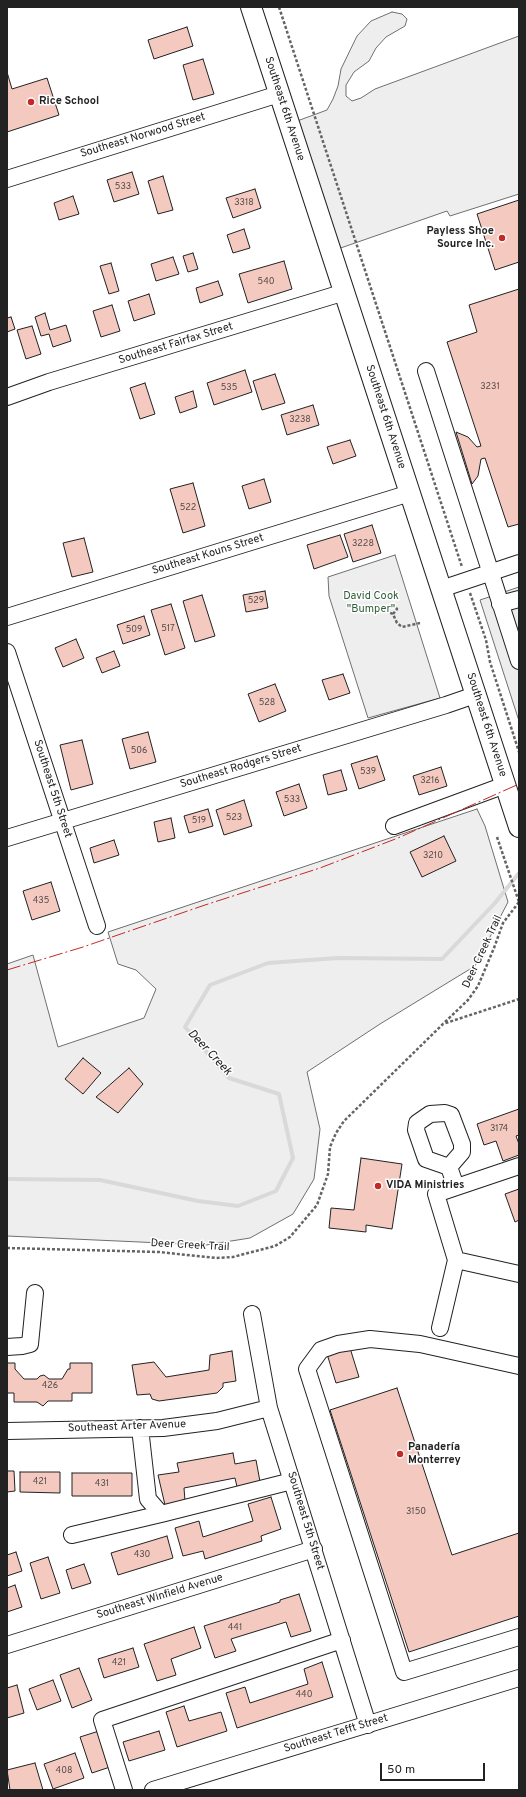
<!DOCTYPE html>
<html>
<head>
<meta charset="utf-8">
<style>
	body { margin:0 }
	#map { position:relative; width:526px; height:1797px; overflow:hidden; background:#fff; font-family:Overpass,sans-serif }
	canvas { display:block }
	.frame { position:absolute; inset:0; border:8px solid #222; pointer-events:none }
	.scale { position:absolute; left:380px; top:1763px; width:105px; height:18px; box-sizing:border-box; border:2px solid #222; border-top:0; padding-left:5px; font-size:12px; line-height:14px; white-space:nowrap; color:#222; -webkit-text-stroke:3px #fff; paint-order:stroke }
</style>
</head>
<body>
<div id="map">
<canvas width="526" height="1797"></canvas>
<div class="frame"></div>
<div class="scale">50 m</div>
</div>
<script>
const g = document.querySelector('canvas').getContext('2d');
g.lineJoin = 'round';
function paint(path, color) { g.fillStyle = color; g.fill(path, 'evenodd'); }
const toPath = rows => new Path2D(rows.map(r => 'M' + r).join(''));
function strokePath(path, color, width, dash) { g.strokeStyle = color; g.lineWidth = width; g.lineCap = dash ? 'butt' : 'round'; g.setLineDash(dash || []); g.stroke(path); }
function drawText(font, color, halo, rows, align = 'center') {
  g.font = font + ' Overpass,sans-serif'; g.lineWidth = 3; g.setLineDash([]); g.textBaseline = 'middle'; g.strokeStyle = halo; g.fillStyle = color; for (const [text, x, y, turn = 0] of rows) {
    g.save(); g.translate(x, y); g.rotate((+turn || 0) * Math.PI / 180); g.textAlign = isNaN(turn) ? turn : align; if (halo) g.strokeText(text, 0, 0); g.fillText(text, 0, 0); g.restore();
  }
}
const green = toPath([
	[392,12,402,14,407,19,405,26,386,37,376,48,369,61,354,72,346,85,346,96,352,101,361,98,375,89,519,36,519,194,450,216,447,211,332,251,289,124,327,110,333,99,338,86,341,69,357,36,371,21,392,12],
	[395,555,440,698,368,718,329,596,328,577,395,555],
	[477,809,485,826,508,902,475,966,380,1024,307,1072,320,1129,314,1179,293,1214,250,1238,206,1245,7,1236,7,964,33,955,58,1047,144,1018,156,989,136,970,118,964,108,932,477,809]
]);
const parking = toPath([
	[519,587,519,721,480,600,519,587]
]);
const stream = toPath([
	[7,1179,100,1180,198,1201,238,1206,276,1191,293,1158,279,1094,229,1078,185,1027,210,985,268,963,338,958,442,959,495,903,519,873]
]);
const building = toPath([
	[187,27,193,46,154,59,148,40,187,27],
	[203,59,214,94,193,100,183,65,203,59],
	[7,72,12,89,47,78,59,115,7,132,7,72],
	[132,172,139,194,114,202,107,180,132,172],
	[163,176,173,210,158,214,148,181,163,176],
	[255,189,261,208,233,218,226,198,255,189],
	[73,196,79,214,59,220,54,203,73,196],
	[519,200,519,262,495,270,477,214,519,200],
	[244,229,250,248,233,253,227,235,244,229],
	[193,253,198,269,188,272,183,256,193,253],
	[173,257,179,274,156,281,151,264,173,257],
	[284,261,292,289,248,303,239,274,284,261],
	[111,263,119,291,109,294,100,266,111,263],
	[218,281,223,295,200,303,196,288,218,281],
	[519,289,519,524,508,527,485,458,481,459,478,476,472,484,456,432,468,437,477,447,481,446,447,342,477,332,469,305,519,289],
	[149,294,155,314,134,321,128,301,149,294],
	[112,305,120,331,101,337,93,311,112,305],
	[45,313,50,330,66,325,71,341,53,347,49,334,41,336,35,317,45,313],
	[11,317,15,329,7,332,7,318,11,317],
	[32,326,41,354,26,359,17,330,32,326],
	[245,370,252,392,214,405,207,383,245,370],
	[275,374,285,403,262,410,253,381,275,374],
	[145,383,155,414,140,419,130,388,145,383],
	[193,391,197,407,180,413,175,397,193,391],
	[313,405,319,425,287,435,281,415,313,405],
	[350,440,356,456,333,464,327,447,350,440],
	[264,479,271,502,249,509,242,486,264,479],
	[193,483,205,526,183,533,170,489,193,483],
	[372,525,381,553,353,562,344,534,372,525],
	[340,535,348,557,314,569,307,545,340,535],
	[84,538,93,572,72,577,63,543,84,538],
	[265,591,268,608,246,612,243,595,265,591],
	[202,595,215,636,195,642,183,601,202,595],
	[171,604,185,648,165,655,151,610,171,604],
	[144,616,150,635,123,644,117,625,144,616],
	[76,639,84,658,63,667,55,648,76,639],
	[114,651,120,666,102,673,96,658,114,651],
	[343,674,350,693,329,700,322,680,343,674],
	[275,684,286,711,259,722,248,694,275,684],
	[148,732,156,762,130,769,122,739,148,732],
	[82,740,93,784,71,790,60,745,82,740],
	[377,756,385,780,359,789,351,764,377,756],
	[441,767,447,786,419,795,413,776,441,767],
	[341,770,347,790,328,795,323,775,341,770],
	[299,784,307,808,284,816,276,792,299,784],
	[244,800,252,826,224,835,216,810,244,800],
	[208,809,213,826,189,833,184,816,208,809],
	[171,818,175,838,158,842,154,822,171,818],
	[444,836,456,861,422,877,410,852,444,836],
	[114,840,119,855,94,863,90,848,114,840],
	[51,882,60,911,32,920,23,891,51,882],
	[83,1058,101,1073,83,1094,65,1079,83,1058],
	[129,1068,143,1084,118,1113,96,1097,129,1068],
	[519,1109,519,1135,516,1136,519,1144,519,1155,503,1161,496,1141,484,1145,477,1124,519,1109],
	[361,1158,402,1164,392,1229,366,1225,366,1232,329,1228,331,1208,354,1210,361,1158],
	[519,1189,519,1220,515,1222,505,1194,519,1189],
	[350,1348,359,1377,336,1383,327,1354,350,1348],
	[232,1351,236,1381,223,1383,223,1387,217,1393,159,1401,152,1399,150,1394,137,1395,132,1365,154,1362,166,1377,209,1370,210,1355,232,1351],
	[7,1363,15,1363,15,1369,24,1379,37,1379,40,1376,44,1375,49,1379,62,1379,68,1369,70,1369,70,1363,92,1363,92,1393,72,1393,72,1401,48,1401,43,1406,37,1402,14,1402,14,1393,7,1393,7,1363],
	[397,1388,452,1555,519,1533,519,1616,409,1652,330,1410,397,1388],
	[233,1453,235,1464,256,1460,261,1487,238,1491,235,1478,184,1488,185,1501,165,1505,158,1475,179,1472,177,1463,233,1453],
	[7,1471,14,1471,15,1491,7,1492,7,1471],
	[20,1472,60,1472,60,1493,20,1492,20,1472],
	[72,1473,132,1473,132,1496,72,1496,72,1473],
	[271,1497,281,1529,261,1536,262,1541,205,1559,203,1551,183,1556,175,1528,199,1521,203,1537,253,1521,248,1504,271,1497],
	[167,1536,173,1558,118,1575,111,1553,167,1536],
	[16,1552,22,1571,7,1576,7,1555,16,1552],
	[48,1557,60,1593,41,1599,30,1563,48,1557],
	[84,1564,91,1583,72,1589,66,1570,84,1564],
	[15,1585,22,1607,7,1612,7,1588,15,1585],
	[299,1594,311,1631,291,1637,286,1622,231,1639,236,1651,215,1658,204,1626,280,1602,280,1600,299,1594],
	[194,1627,201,1648,171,1659,176,1675,157,1681,144,1644,194,1627],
	[133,1648,139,1667,104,1678,98,1659,133,1648],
	[322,1662,333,1697,237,1728,226,1693,245,1687,250,1703,308,1684,304,1669,322,1662],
	[79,1668,92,1700,72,1708,60,1675,79,1668],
	[53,1680,61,1701,37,1710,29,1689,53,1680],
	[17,1685,24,1713,7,1718,7,1688,17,1685],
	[184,1706,189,1721,221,1712,227,1731,177,1747,166,1712,184,1706],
	[99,1731,110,1767,92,1773,80,1737,99,1731],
	[159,1731,165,1750,129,1761,123,1742,159,1731],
	[75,1753,84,1778,53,1789,44,1764,75,1753],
	[35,1763,43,1790,10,1790,7,1770,35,1763]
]);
const path = toPath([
	[279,7,462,567],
	[470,593,486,640,490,662,519,752],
	[393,614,397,609,394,605,388,607,388,612,393,614,397,623,402,627,420,623],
	[445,1022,468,1000,478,986,494,948,503,923,519,902],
	[7,1248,159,1252,216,1258,233,1257,275,1246,290,1237,317,1205,328,1174,330,1147,336,1133,344,1121,443,1024,519,999]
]);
const minor = toPath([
	[7,179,279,94],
	[426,371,519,661],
	[7,397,49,382,345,292],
	[441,589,519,563],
	[500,604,519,599],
	[7,617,410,493],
	[7,652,97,926],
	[394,826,505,785],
	[7,838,446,705,475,695],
	[449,1167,426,1159,416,1130,417,1123,430,1114,445,1113,451,1115,462,1144,462,1152,449,1167,456,1187],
	[456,1260,519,1274],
	[252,1314,269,1408,368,1725],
	[440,1328,456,1260,436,1194,519,1166],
	[7,1347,22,1346,30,1344,35,1293],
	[519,1366,420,1344,370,1339,338,1344,321,1350,307,1369,404,1672,519,1637],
	[140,1428,148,1499,161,1514,292,1481],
	[7,1431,163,1428,217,1421,269,1408],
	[72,1535,161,1514],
	[7,1645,314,1549],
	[124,1790,102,1720,342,1640],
	[153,1790,519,1678]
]);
const major = toPath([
	[251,7,519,827]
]);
const pathBridge = toPath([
	[497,837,519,902]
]);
const power = toPath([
	[7,970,83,947,205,905,320,868,398,838,519,784]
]);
const markers = [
	[31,102,4,"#c62828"],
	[502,238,4,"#c62828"],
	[378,1186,4,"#c62828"],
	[400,1454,4,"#c62828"]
];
const numberNames = [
	["533",123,187],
	["3318",244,203],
	["540",266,282],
	["3231",490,387],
	["535",229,388],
	["3238",300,420],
	["522",188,508],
	["3228",363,544],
	["529",256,601],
	["517",168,629],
	["509",134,630],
	["528",267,703],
	["506",139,751],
	["539",368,772],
	["3216",430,781],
	["533",292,800],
	["523",234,818],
	["519",199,821],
	["3210",433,856],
	["435",41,901],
	["3174",499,1129],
	["426",50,1386],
	["421",40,1482],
	["431",102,1484],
	["3150",416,1512],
	["430",142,1555],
	["441",235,1628],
	["421",119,1663],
	["440",304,1695],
	["408",64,1771]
];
const poiNames = [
	["Rice School",39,102],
	["Payless Shoe",494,232,"right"],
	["Source Inc.",494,245,"right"],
	["VIDA Ministries",386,1186],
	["Panadería",408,1448],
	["Monterrey",408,1461]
];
const streetNames = [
	["Southeast 6th Avenue",284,109,72],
	["Southeast Norwood Street",143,136,-17],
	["Southeast Fairfax Street",176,344,-17],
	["Southeast 6th Avenue",385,417,72],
	["Southeast Kouns Street",208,555,-17],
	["Southeast 6th Avenue",486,725,72],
	["Southeast Rodgers Street",241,767,-17],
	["Southeast 5th Street",52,789,72],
	["Deer Creek Trail",483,952,-65],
	["Deer Creek Trail",190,1246,3],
	["Southeast Arter Avenue",127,1427,-2],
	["Southeast 5th Street",305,1521,73],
	["Southeast Winfield Avenue",160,1597,-17],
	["Southeast Tefft Street",336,1734,-17]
];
const parkNames = [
	["David Cook",371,597],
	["\"Bumper\"",371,610]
];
const waterNames = [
	["Deer Creek",209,1053,47]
];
paint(green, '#eee');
strokePath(green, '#6f6f6f', 1);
paint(parking, '#ededed');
strokePath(parking, '#6f6f6f', 1);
strokePath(stream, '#d9d9d9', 4);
paint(building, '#f3c9c0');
strokePath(building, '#222', 1);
strokePath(minor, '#222', 18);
strokePath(major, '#222', 22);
strokePath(path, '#646464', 2.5, [3, 2]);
strokePath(minor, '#fff', 16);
strokePath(major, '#fff', 20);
strokePath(pathBridge, '#646464', 2.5, [3, 2]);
strokePath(power, '#c62828', 1, [14, 3, 2, 3]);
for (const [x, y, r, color] of markers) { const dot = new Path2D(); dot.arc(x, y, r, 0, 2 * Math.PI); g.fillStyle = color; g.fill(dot); strokePath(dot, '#fff', 1.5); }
drawText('9px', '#564c4a', null, numberNames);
drawText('bold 11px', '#222', '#fff', poiNames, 'left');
drawText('11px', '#222', '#fff', streetNames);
drawText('11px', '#2f5e38', '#fff', parkNames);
drawText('italic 12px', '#222', '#fff', waterNames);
</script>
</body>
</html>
